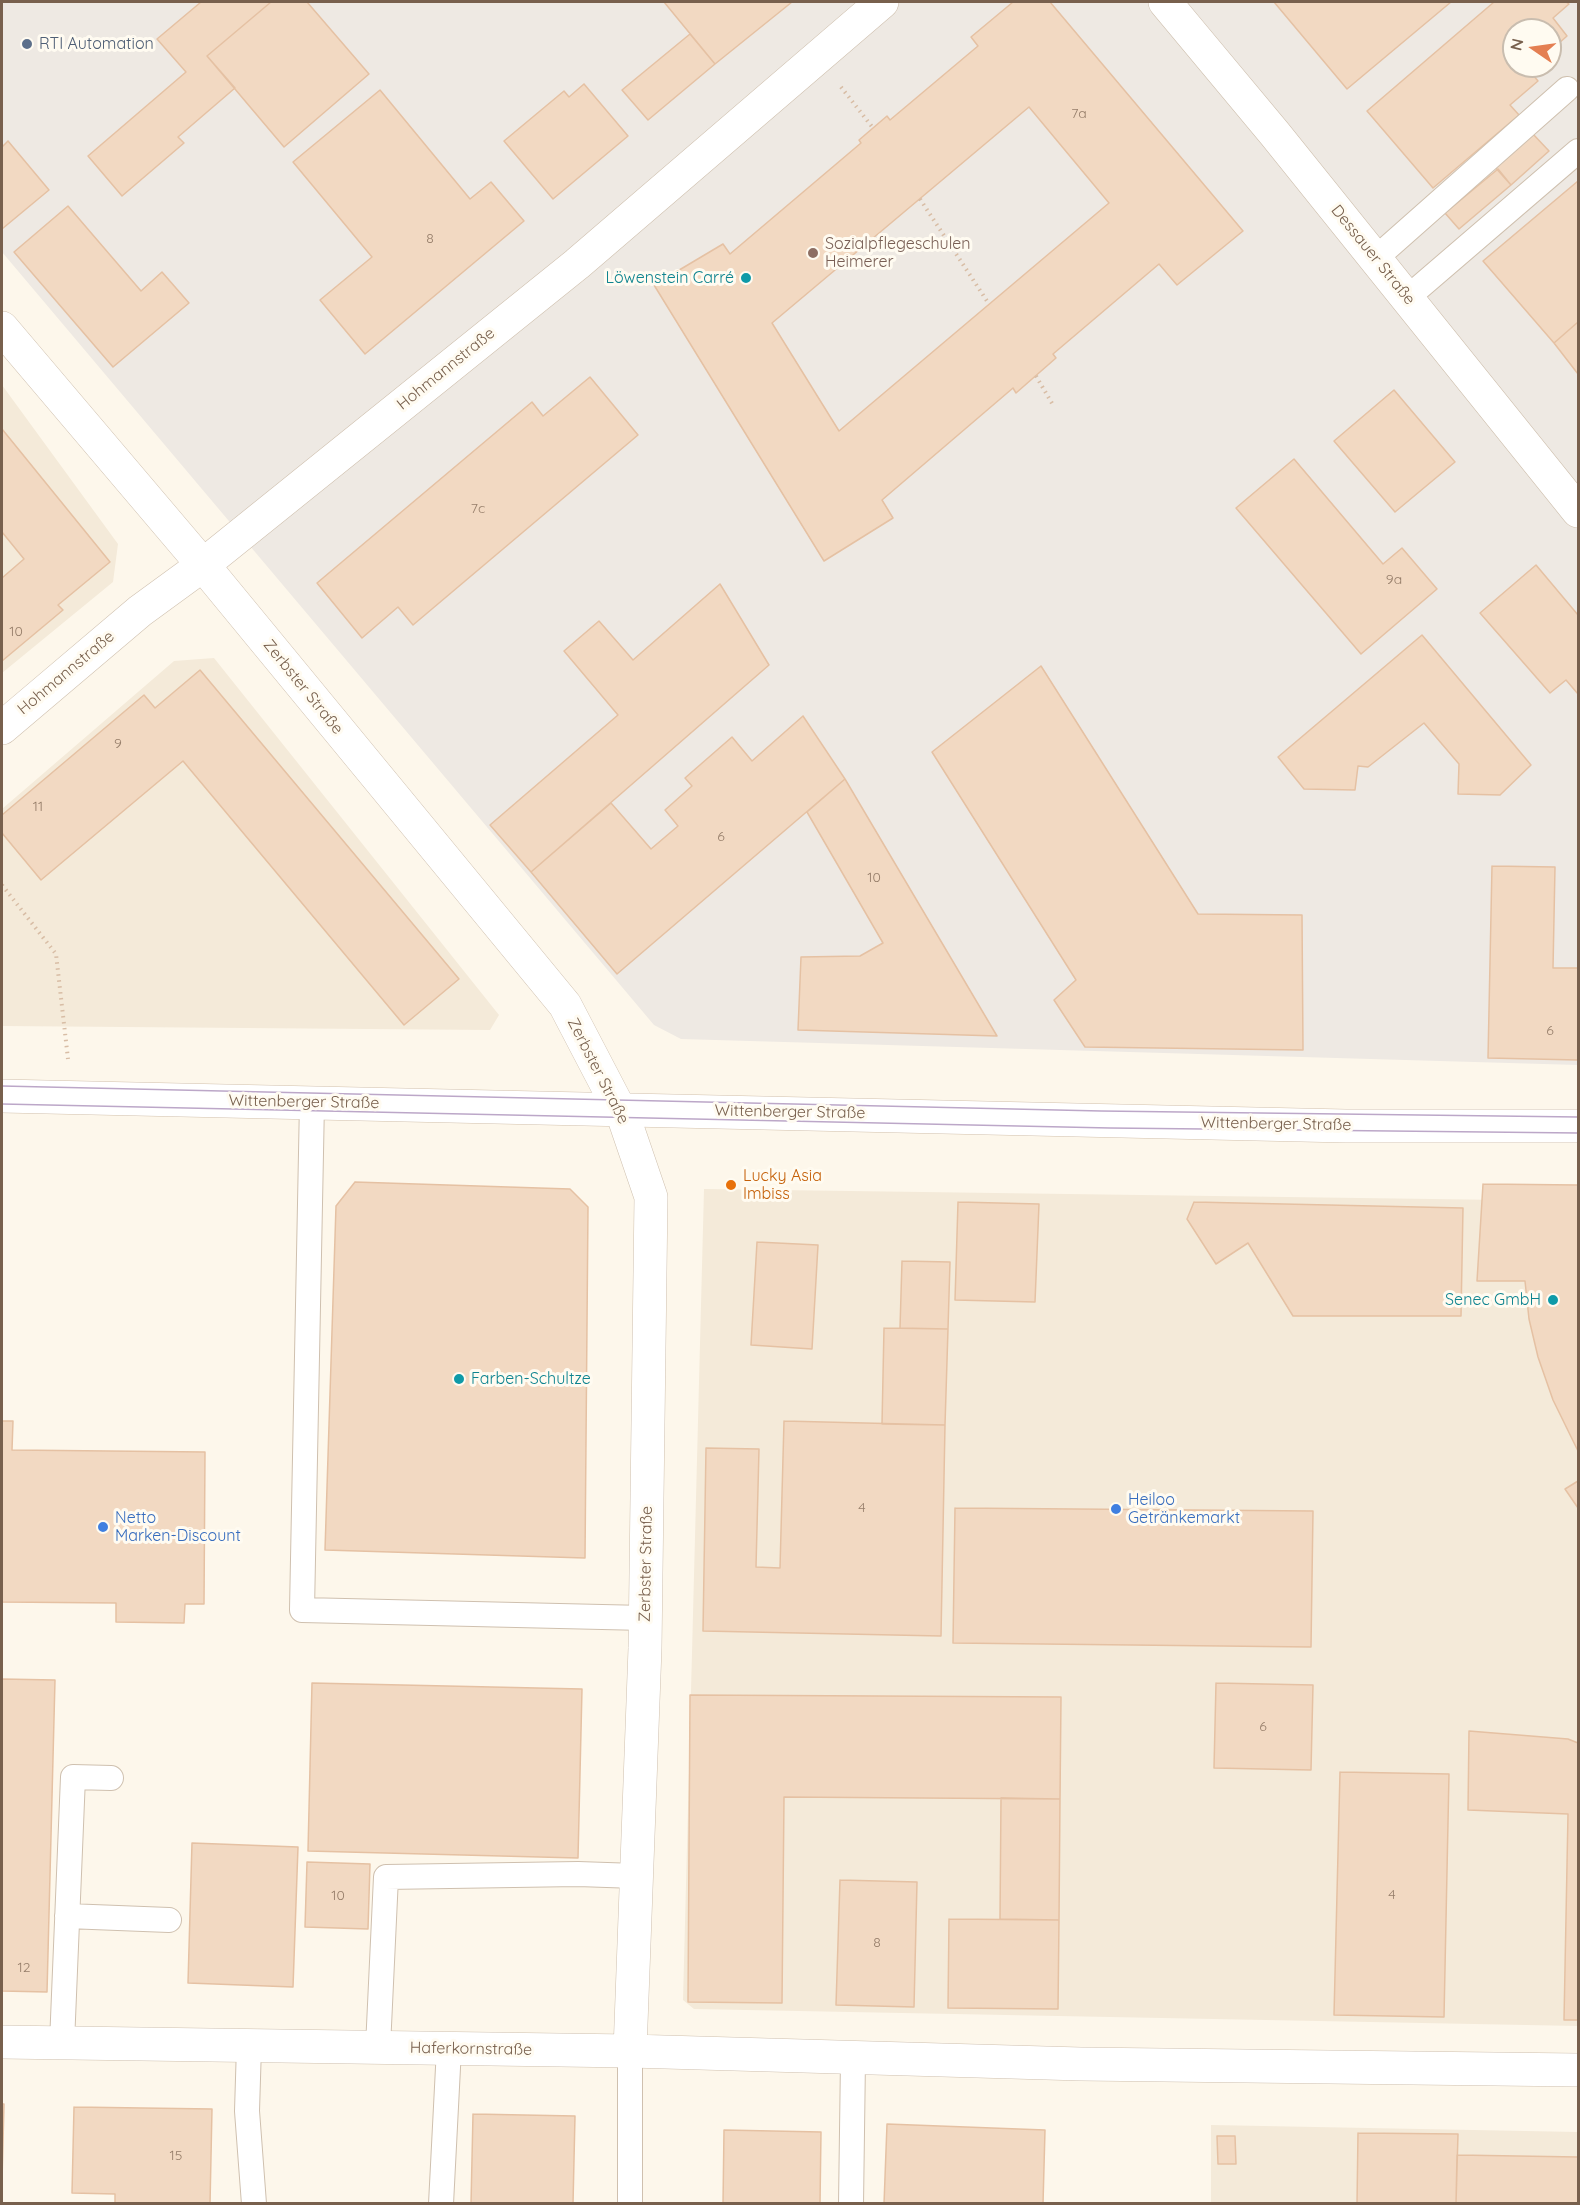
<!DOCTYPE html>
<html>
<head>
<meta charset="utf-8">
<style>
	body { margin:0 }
	#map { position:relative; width:1580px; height:2205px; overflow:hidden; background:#fdf7eb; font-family:Quicksand,sans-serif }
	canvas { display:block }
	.frame { position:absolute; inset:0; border:3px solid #78604d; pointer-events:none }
	.north { position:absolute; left:1502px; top:18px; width:60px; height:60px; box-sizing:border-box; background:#fffbf1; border:2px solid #c9bdaf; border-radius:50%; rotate:283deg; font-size:16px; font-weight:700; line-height:24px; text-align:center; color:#78604d }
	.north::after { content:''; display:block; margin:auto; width:21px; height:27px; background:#e47f52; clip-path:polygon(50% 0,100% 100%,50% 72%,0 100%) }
</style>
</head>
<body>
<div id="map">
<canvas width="1580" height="2205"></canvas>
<div class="frame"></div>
<div class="north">N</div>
</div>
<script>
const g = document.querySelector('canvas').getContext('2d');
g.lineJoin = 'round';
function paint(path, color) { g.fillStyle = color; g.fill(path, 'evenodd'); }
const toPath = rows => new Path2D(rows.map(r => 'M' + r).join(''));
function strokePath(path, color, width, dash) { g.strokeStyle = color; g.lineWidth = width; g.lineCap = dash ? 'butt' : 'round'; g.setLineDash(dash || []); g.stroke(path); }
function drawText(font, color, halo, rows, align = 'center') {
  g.font = font + ' Quicksand,sans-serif'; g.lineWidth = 6; g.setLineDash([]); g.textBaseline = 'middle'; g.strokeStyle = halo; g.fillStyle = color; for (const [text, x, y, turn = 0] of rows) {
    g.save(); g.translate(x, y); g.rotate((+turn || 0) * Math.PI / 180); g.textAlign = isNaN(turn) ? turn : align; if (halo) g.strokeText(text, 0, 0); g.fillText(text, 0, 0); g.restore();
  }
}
const residential = toPath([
	[2,385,118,544,113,582,2,673],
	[214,658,499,1015,490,1030,2,1026,2,809,174,661],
	[704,1189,1578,1201,1578,2026,694,2009,683,2000],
	[1211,2125,1578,2132,1578,2203,1211,2204]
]);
const industrial = toPath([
	[2,2,1578,2,1578,1065,681,1039,654,1025,2,252],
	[1514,30,1550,30,1550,66,1514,66]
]);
const building = toPath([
	[201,2,271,2,207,56,235,88,178,137,184,143,122,196,88,156,186,72,157,39,201,2],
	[271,2,307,2,369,74,284,147,207,56,271,2],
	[664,2,792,2,715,64,664,2],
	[1013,2,1050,2,1243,231,1177,285,1159,264,1053,354,1056,358,1016,393,1013,388,882,500,893,518,824,561,654,285,723,244,730,254,861,143,859,140,887,116,890,120,978,46,971,37,1013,2],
	[1029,107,1109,203,839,431,772,323,1029,107],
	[1274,2,1451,2,1347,89,1274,2],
	[1494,2,1566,2,1569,4,1553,18,1567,36,1550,51,1550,30,1514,30,1514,66,1532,66,1528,69,1538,81,1510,105,1519,115,1433,188,1367,111,1494,2],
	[690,34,715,64,648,120,622,90,690,34],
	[584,84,628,136,553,199,504,141,564,91,569,97,584,84],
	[380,90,470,199,491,182,524,221,365,354,320,300,372,257,293,162,380,90],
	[1532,133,1549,151,1511,185,1494,166,1532,133],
	[8,141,49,190,2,229,2,147,8,141],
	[1498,169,1511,185,1459,229,1445,213,1498,169],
	[1578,181,1578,322,1554,343,1483,261,1578,181],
	[68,206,141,291,162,272,189,303,113,367,14,252,68,206],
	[1578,322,1578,374,1554,343,1578,322],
	[590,377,638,435,413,625,398,607,362,638,317,583,532,402,543,416,590,377],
	[1394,390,1455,462,1395,512,1334,441,1394,390],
	[2,429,110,562,58,605,63,610,2,661,2,578,24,559,2,532,2,429],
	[1294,459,1383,564,1402,548,1437,589,1361,654,1236,508,1294,459],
	[1536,565,1578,615,1578,694,1566,680,1550,693,1480,613,1536,565],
	[720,584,769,665,531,872,490,825,618,715,564,651,599,621,633,660,720,584],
	[1422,635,1531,765,1500,795,1458,794,1459,764,1424,723,1368,767,1358,766,1355,790,1304,789,1278,757,1422,635],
	[1041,666,1198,914,1302,915,1303,1050,1085,1047,1054,1000,1076,980,932,752,1041,666],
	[200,670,459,979,404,1025,183,761,41,880,2,833,2,815,144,695,155,708,200,670],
	[803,716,845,779,617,974,531,872,611,803,651,849,678,826,665,810,692,786,685,778,732,737,752,761,803,716],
	[845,779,997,1036,798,1030,801,957,860,956,883,943,807,812,845,779],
	[1492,866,1555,867,1553,968,1578,968,1578,1060,1488,1058,1492,866],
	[355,1182,570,1189,588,1207,585,1558,325,1550,336,1206,355,1182],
	[1483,1184,1578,1185,1578,1451,1553,1400,1538,1357,1529,1319,1525,1281,1477,1281,1483,1184],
	[958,1202,1039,1204,1035,1302,955,1300,958,1202],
	[1194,1202,1463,1208,1461,1316,1293,1316,1248,1243,1216,1264,1187,1219,1194,1202],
	[757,1242,818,1245,812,1349,751,1345,757,1242],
	[902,1261,950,1262,948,1329,900,1328,902,1261],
	[884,1328,948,1329,945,1425,882,1424,884,1328],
	[2,1421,13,1421,12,1450,205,1452,204,1604,185,1604,184,1623,116,1622,116,1603,2,1602,2,1421],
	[784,1421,945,1425,941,1636,703,1631,706,1448,759,1449,756,1567,780,1568,784,1421],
	[1578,1481,1578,1508,1565,1489,1578,1481],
	[955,1508,1313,1511,1311,1647,953,1643,955,1508],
	[2,1679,55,1680,47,1992,2,1991,2,1679],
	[312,1683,582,1689,578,1858,308,1851,312,1683],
	[1216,1683,1313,1685,1311,1770,1214,1768,1216,1683],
	[690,1695,1061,1697,1060,1799,784,1797,782,2003,688,2002,690,1695],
	[1469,1731,1568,1739,1578,1743,1578,2020,1564,2020,1568,1814,1468,1810,1469,1731],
	[1340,1772,1449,1774,1444,2017,1334,2015,1340,1772],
	[1001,1798,1060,1799,1059,1920,1000,1919,1001,1798],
	[192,1843,298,1847,293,1987,188,1983,192,1843],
	[307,1862,370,1864,368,1929,305,1927,307,1862],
	[840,1880,917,1882,914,2007,836,2005,840,1880],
	[949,1919,1059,1920,1058,2009,948,2008,949,1919],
	[2,2104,4,2104,2,2181,2,2104],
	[74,2107,212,2109,210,2204,115,2204,115,2194,72,2193,74,2107],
	[473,2114,575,2116,573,2204,471,2204,473,2114],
	[887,2124,1045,2130,1043,2204,884,2204,887,2124],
	[724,2130,821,2132,820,2204,723,2204,724,2130],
	[1358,2133,1458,2134,1456,2204,1357,2204,1358,2133],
	[1217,2136,1235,2136,1236,2164,1218,2164,1217,2136],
	[1457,2155,1578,2157,1578,2204,1456,2204,1457,2155]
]);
const path = toPath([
	[841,87,873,128],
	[920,199,989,304],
	[1036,376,1053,405],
	[2,885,56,954,68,1059]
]);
const lane = toPath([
	[1376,258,1567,89],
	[1407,298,1578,151],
	[312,1102,302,1610,645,1618],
	[67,1916,169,1920],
	[62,2043,73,1777,111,1778],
	[249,2046,247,2111,254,2204],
	[378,2047,386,1877,578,1874,636,1876],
	[630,2051,630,2204],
	[441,2204,449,2048],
	[851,2204,853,2059]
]);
const street = toPath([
	[1165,2,1275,134,1578,511],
	[2,328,203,565,565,1005,624,1118,651,1197,645,1648,630,2051],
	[2,728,140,611,203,565,577,264,882,2],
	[2,2042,630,2051,1081,2064,1578,2070]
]);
const secondary = toPath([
	[2,1096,1346,1126,1578,1126]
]);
const tram = toPath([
	[2,1086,1101,1111,1578,1117],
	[2,1104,1110,1128,1578,1133]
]);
const markers = [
	[27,44,6,"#5c6f8a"],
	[813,253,6,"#8d6e63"],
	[746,278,6,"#0f9aa8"],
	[731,1185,6,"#e8710a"],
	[1553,1300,6,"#0f9aa8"],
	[459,1379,6,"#0f9aa8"],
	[1116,1509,6,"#3f7fe0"],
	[103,1527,6,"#3f7fe0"]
];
const numberNames = [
	["7a",1079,114],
	["8",430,239],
	["7c",478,509],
	["9a",1394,580],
	["10",16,632],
	["9",118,744],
	["11",38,807],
	["6",721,837],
	["10",874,878],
	["6",1550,1031],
	["4",862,1508],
	["6",1263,1727],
	["4",1392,1895],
	["10",338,1896],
	["8",877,1943],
	["12",24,1968],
	["15",176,2156]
];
const serviceNames = [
	["RTI Automation",39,44]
];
const educationNames = [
	["Sozialpflegeschulen",825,244],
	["Heimerer",825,262]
];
const streetNames = [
	["Dessauer Straße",1373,255,51],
	["Hohmannstraße",446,369,-39],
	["Hohmannstraße",66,673,-40],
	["Zerbster Straße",303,687,51],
	["Zerbster Straße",598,1071,63],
	["Wittenberger Straße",304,1102,1],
	["Wittenberger Straße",790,1112,1],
	["Wittenberger Straße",1276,1124,1],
	["Zerbster Straße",646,1564,-89],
	["Haferkornstraße",471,2049,1]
];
const cultureNames = [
	["Löwenstein Carré",734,278],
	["Senec GmbH",1541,1300],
	["Farben-Schultze",471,1379,"left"]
];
const foodNames = [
	["Lucky Asia",743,1176],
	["Imbiss",743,1194]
];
const shopNames = [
	["Heiloo",1128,1500],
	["Getränkemarkt",1128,1518],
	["Netto",115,1518],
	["Marken-Discount",115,1536]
];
paint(residential, '#f4ead9');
paint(industrial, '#eee9e3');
paint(building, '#f2d9c2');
strokePath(building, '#e5c1a3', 1.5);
strokePath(lane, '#cfc0af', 26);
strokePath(street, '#cfc0af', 34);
strokePath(secondary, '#d2c1ad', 34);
strokePath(path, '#d8bda5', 4, [1.5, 4.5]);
strokePath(lane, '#fff', 24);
strokePath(street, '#fff', 33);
strokePath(secondary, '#fff', 33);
strokePath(tram, '#bca7c8', 1.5);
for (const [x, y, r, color] of markers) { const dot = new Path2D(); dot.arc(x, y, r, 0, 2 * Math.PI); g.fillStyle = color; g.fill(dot); strokePath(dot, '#fffbf1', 2); }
drawText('14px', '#967e6a', null, numberNames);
drawText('16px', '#4e5e75', '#fffbf1', serviceNames, 'left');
drawText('16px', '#785e54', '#fffbf1', educationNames, 'left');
drawText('16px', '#78604d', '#fffbf1', streetNames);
drawText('16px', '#0d838f', '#fffbf1', cultureNames, 'right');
drawText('16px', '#c56008', '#fffbf1', foodNames, 'left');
drawText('16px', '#366cbe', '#fffbf1', shopNames, 'left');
</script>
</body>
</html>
